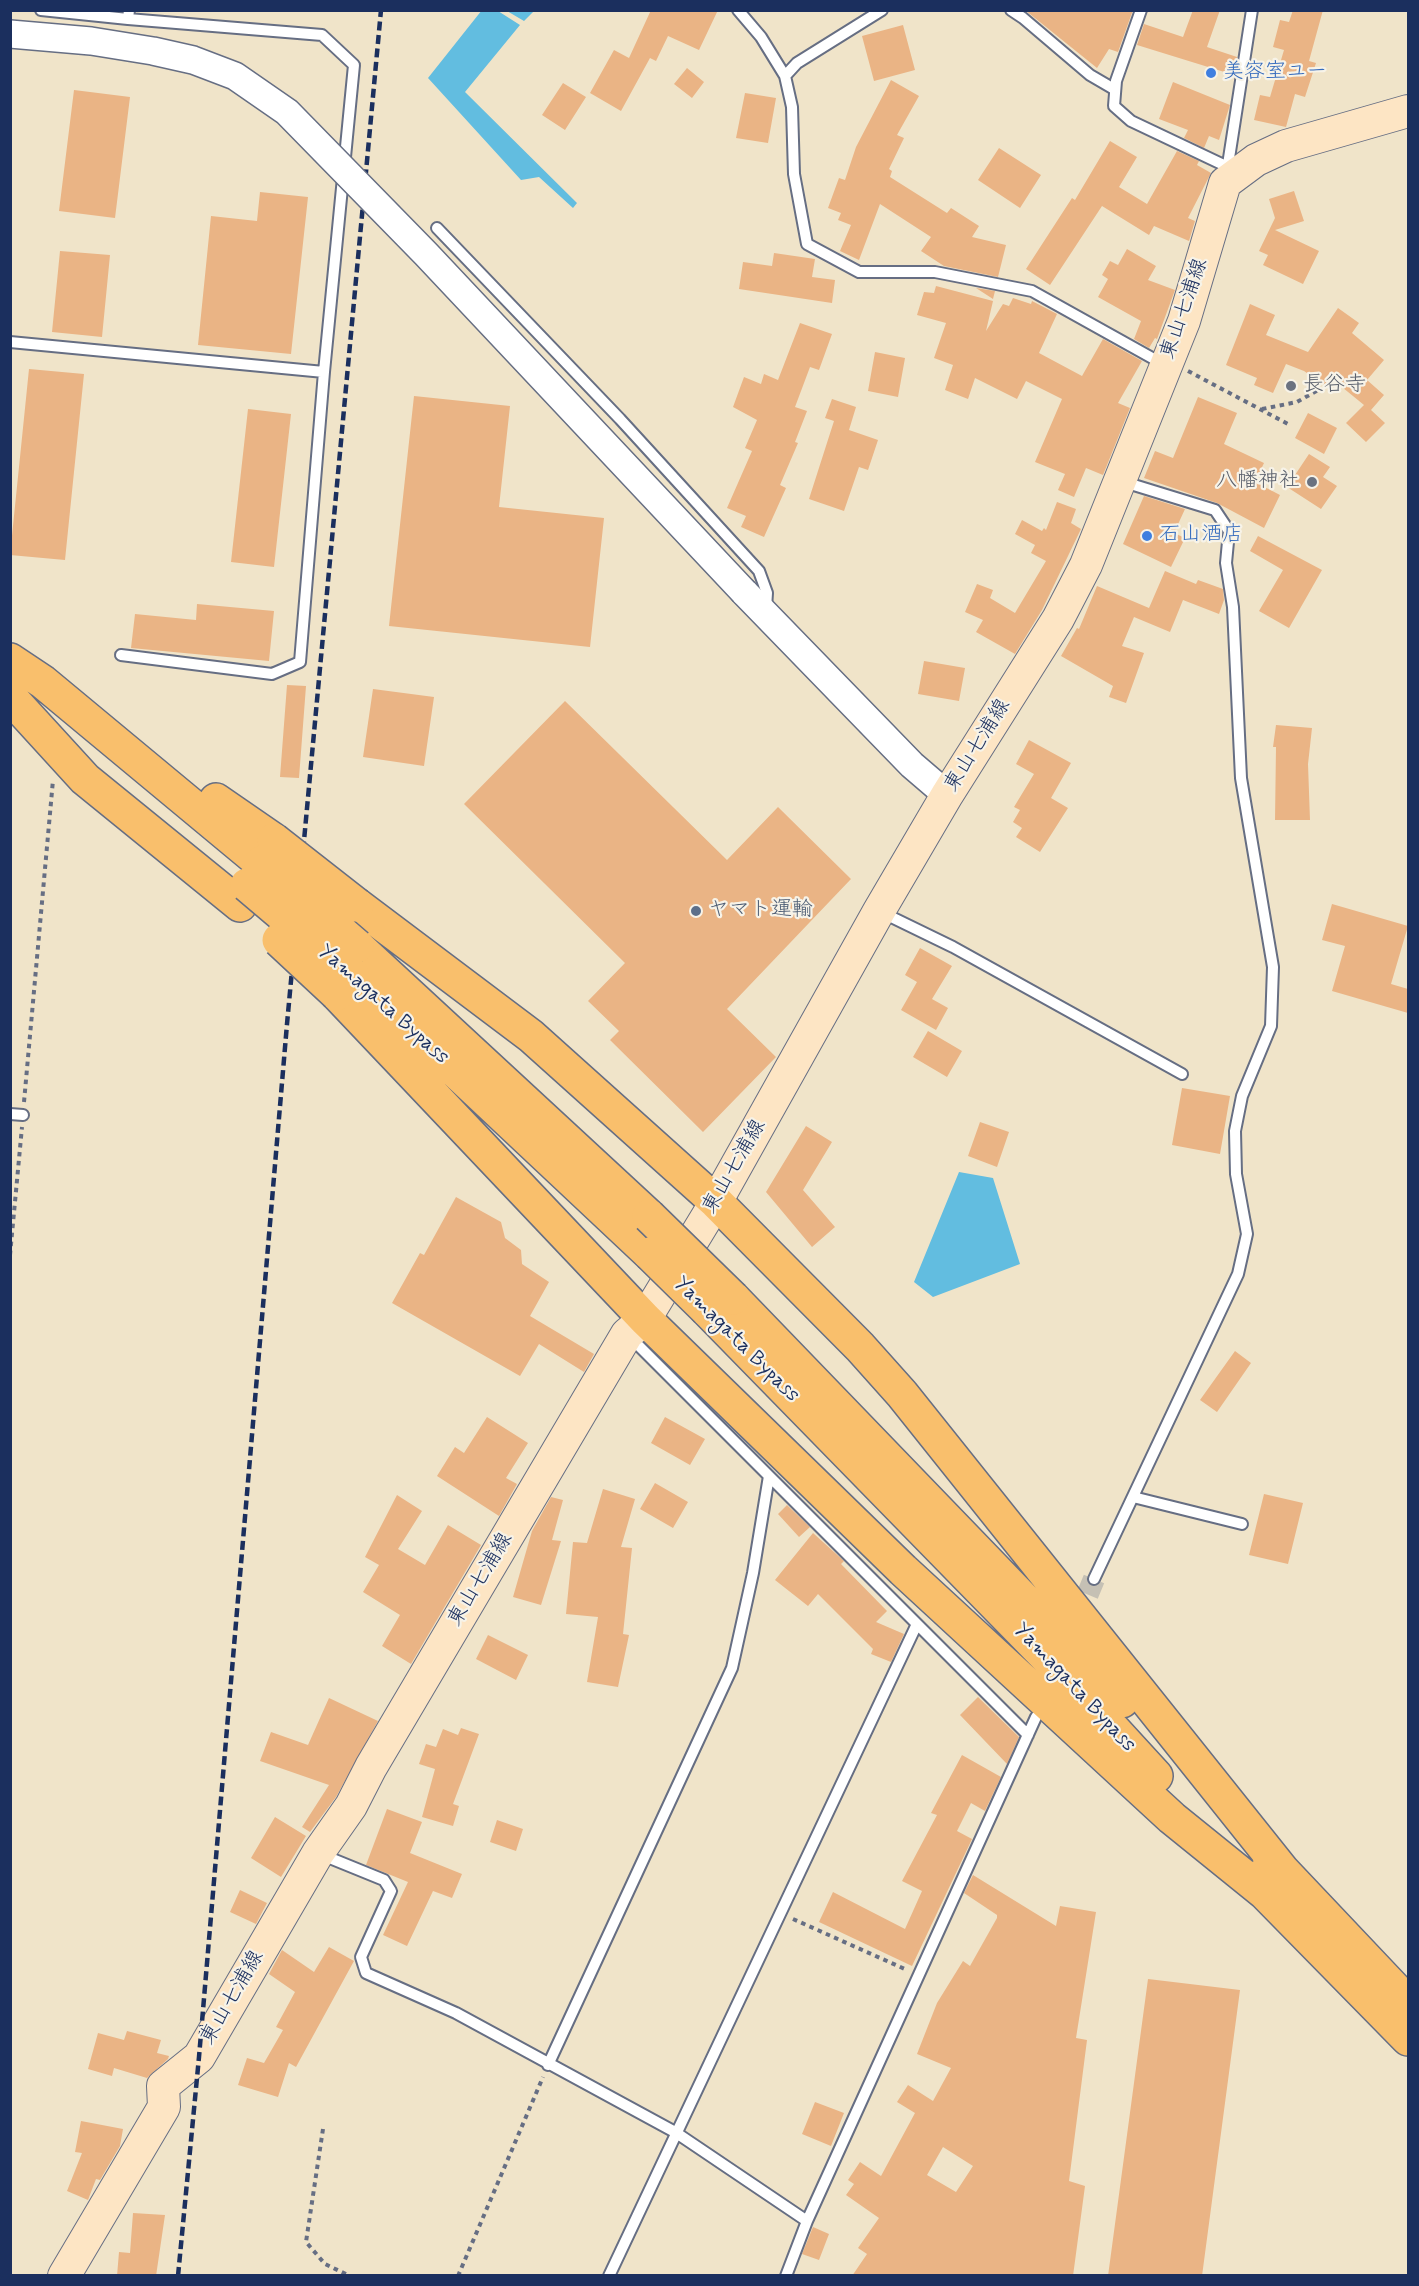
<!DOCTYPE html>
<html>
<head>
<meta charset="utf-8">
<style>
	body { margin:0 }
	#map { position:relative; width:1419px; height:2286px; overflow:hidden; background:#f0e4c9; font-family:Mynerve,sans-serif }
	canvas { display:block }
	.frame { position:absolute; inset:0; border:12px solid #1b2f5e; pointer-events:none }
</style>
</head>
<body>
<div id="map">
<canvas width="1419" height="2286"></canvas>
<div class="frame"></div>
</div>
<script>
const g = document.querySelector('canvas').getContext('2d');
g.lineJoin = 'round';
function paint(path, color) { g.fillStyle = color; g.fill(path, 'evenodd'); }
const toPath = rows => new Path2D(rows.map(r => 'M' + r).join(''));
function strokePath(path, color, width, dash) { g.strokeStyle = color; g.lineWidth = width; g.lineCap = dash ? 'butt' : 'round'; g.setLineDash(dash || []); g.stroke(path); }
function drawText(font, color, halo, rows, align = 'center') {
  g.font = font + ' Mynerve,"Klee One",sans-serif'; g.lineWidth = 4.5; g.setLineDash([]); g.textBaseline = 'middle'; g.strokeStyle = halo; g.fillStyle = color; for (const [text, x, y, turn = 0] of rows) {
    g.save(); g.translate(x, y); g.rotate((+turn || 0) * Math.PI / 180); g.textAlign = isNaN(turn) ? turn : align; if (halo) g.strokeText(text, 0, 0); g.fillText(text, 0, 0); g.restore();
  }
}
const water = toPath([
	[482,10,498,11,520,25,465,92,577,203,573,208,539,177,521,180,428,78],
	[507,11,534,11,524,21],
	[959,1172,993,1178,1020,1264,933,1297,914,1282]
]);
const building = toPath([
	[651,10,718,10,699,50,668,36,656,61,650,58,621,111,590,93,614,50,629,58],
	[1025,10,1133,10,1118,52,1109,49,1097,68],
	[1193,10,1220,10,1207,47,1237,57,1234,75,1137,45,1144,24,1183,37],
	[1293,10,1323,10,1309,61,1316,63,1305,97,1295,94,1286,127,1254,120,1260,95,1270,97,1284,50,1273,47,1280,20,1289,22],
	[903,25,915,70,874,81,862,36],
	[687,68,704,82,692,98,674,84],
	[891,80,919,96,897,135,904,138,889,169,892,171,890,177,947,213,951,208,979,226,972,237,1006,245,998,277,944,266,921,251,931,237,880,204,859,260,840,251,851,225,838,220,841,213,828,208,839,178,845,180,856,147],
	[1173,82,1230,105,1219,140,1209,136,1204,148,1184,138,1188,130,1159,119],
	[563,83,586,97,565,130,542,115],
	[74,90,130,97,115,218,59,211],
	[745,93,776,98,768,143,736,138],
	[1110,141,1137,157,1119,187,1147,204,1177,151,1199,161,1197,165,1211,173,1188,218,1195,221,1189,241,1154,226,1149,235,1102,206,1050,285,1026,269,1072,198,1075,200],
	[999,148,1041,175,1020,208,978,180],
	[1294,191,1304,221,1275,230,1319,251,1303,284,1263,265,1268,255,1259,251,1275,218,1269,199],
	[260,192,308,197,291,354,198,345,211,216,257,221],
	[1127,249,1156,266,1148,280,1175,290,1157,339,1155,338,1149,348,1134,339,1141,321,1098,297,1108,279,1102,275,1110,261,1118,265],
	[60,251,110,255,102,337,52,332],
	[774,253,815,259,812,277,835,280,832,303,739,289,743,262,772,266],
	[936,286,993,301,986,331,1003,304,1009,306,1013,298,1031,304,1032,301,1057,314,1039,353,1082,376,1103,339,1142,361,1118,403,1130,408,1103,475,1086,468,1074,497,1058,490,1065,474,1035,462,1062,399,1026,381,1017,399,975,378,968,399,945,390,953,365,934,358,946,323,917,315,924,292,934,293],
	[976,288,995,291,993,299],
	[1250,304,1275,315,1266,335,1308,352,1338,308,1359,323,1352,333,1384,360,1367,380,1384,395,1371,410,1385,423,1366,442,1346,423,1364,405,1337,383,1332,390,1304,371,1286,364,1273,393,1254,385,1257,378,1226,365],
	[800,323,832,334,819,370,810,367,795,407,807,411,795,442,798,443,780,485,786,488,764,537,741,527,746,516,727,508,752,451,745,448,757,420,733,407,744,377,761,384,764,374,778,380],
	[875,352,905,358,898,397,868,391],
	[29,369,84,374,65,560,10,555],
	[414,396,510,406,499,507,604,518,590,647,389,626],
	[1198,397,1237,413,1224,444,1264,463,1255,482,1280,495,1264,528,1217,503,1144,478,1155,451,1173,458],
	[832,399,856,407,849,430,878,440,868,470,859,467,844,511,809,499,834,421,825,418],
	[248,409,291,414,274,567,231,562],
	[1308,413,1337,428,1324,454,1295,438],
	[1309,454,1330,467,1323,477,1337,486,1321,509,1287,487],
	[1144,496,1185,509,1174,533,1185,538,1171,567,1123,544],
	[1057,502,1076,509,1071,523,1081,529,1042,610,1015,654,976,632,983,620,965,612,977,584,993,590,990,598,1015,613,1046,561,1031,553,1035,545,1015,534,1022,520,1042,531,1044,528,1046,530],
	[1258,536,1322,570,1289,628,1259,611,1283,570,1250,551],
	[1165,571,1196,584,1198,580,1223,589,1224,600,1219,614,1183,600,1170,632,1134,617,1122,646,1144,653,1126,703,1109,697,1113,686,1061,656,1077,628,1079,629,1097,586,1149,608],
	[197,604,274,611,269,661,131,648,135,614,196,620],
	[924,661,965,668,959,701,918,694],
	[287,685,306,686,299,778,280,777],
	[373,689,434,697,424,766,363,757],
	[565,701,727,860,778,807,851,879,727,1009,776,1057,703,1132,610,1040,619,1031,588,1001,625,963,464,804],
	[1276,725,1312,728,1308,764,1310,820,1275,820,1276,747,1273,747],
	[1029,740,1071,763,1051,798,1068,808,1040,852,1016,837,1022,828,1013,822,1020,810,1014,807,1034,774,1016,764],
	[1332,904,1408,926,1391,984,1408,989,1408,1013,1332,991,1345,946,1322,940],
	[920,948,952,966,932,999,948,1008,936,1030,901,1010,917,982,905,975],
	[928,1031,962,1051,947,1077,913,1057],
	[1182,1088,1230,1096,1220,1154,1172,1145],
	[980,1122,1009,1132,997,1167,968,1156],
	[806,1126,832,1142,803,1190,835,1227,812,1247,766,1192],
	[456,1197,501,1222,505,1238,521,1250,522,1264,549,1282,530,1316,594,1354,584,1372,539,1344,520,1376,392,1303,420,1253,424,1255],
	[1235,1351,1251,1363,1217,1412,1200,1400],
	[487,1417,528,1443,506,1478,517,1484,499,1516,437,1476,455,1447,464,1453],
	[665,1417,705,1439,690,1465,651,1443],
	[655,1483,688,1502,673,1528,640,1509],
	[603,1489,635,1499,621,1547,632,1548,623,1634,629,1635,618,1687,587,1682,598,1617,566,1614,573,1542,587,1543],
	[1264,1494,1303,1503,1288,1564,1249,1555],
	[397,1495,422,1511,398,1549,425,1565,448,1525,481,1545,411,1664,382,1646,400,1615,363,1592,379,1565,365,1557],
	[551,1497,563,1500,552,1540,561,1541,541,1605,513,1597,532,1531],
	[787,1505,810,1527,799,1537,778,1514],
	[813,1533,844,1561,841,1564,887,1611,876,1622,904,1634,891,1662,871,1654,873,1649,818,1594,808,1606,775,1580],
	[488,1635,528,1655,516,1680,476,1659],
	[978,1697,1019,1737,1007,1764,960,1715],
	[329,1698,378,1721,336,1797,310,1832,302,1827,329,1785,260,1761,271,1732,308,1745],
	[461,1728,479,1734,453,1804,459,1806,453,1826,422,1817,435,1769,419,1764,426,1744,436,1747,443,1729,458,1735],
	[962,1755,1001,1777,985,1811,971,1803,957,1831,972,1839,912,1966,819,1922,833,1892,905,1929,922,1891,902,1881,937,1815,931,1813],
	[387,1809,422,1822,410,1853,462,1874,452,1898,433,1891,407,1946,383,1935,408,1882,366,1865],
	[275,1817,306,1836,281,1877,251,1858],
	[497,1820,523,1829,516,1851,490,1842],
	[973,1875,1056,1926,1060,1906,1096,1912,1076,2038,1087,2040,1069,2181,1085,2186,1073,2276,852,2276,867,2254,858,2248,879,2218,846,2195,854,2184,848,2180,860,2162,881,2176,915,2113,897,2102,908,2085,933,2101,951,2068,917,2054,937,2003,963,1961,970,1966,997,1918,997,1915,964,1893],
	[943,2147,973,2166,956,2192,927,2175],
	[240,1890,267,1903,256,1924,230,1912],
	[329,1947,354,1961,296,2067,289,2063,278,2097,238,2085,247,2058,264,2063,283,2030,276,2027,295,1992,269,1974,282,1950,314,1972],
	[1148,1979,1240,1990,1202,2276,1108,2276],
	[127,2031,161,2040,157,2053,169,2056,168,2059,147,2078,114,2068,112,2076,88,2069,98,2033,124,2040],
	[815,2102,844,2113,831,2146,802,2134],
	[81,2121,123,2129,120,2146,100,2180,96,2179,88,2200,67,2191,82,2153,75,2152],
	[133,2213,165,2215,156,2276,117,2276,119,2252,130,2253],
	[813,2227,829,2234,819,2260,802,2254]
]);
const minorTunnel = toPath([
	[1075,1625,1094,1579]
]);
const path = toPath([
	[1188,371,1288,424],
	[1262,409,1297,402,1318,390],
	[24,1102,53,780],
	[10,1255,22,1127],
	[793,1919,907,1970],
	[323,2129,306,2242,325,2264,350,2276],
	[458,2276,543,2077]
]);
const service = toPath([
	[41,10,128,19],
	[738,10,761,37,785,76,792,107,794,174,807,244,859,272,935,272,1032,291,1163,364],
	[1011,10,1023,18,1090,75,1114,89],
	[1141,10,1116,81,1114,106,1131,121,1228,167],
	[785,76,797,63,882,10],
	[1227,171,1252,10],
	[437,228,620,419,759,571,767,593,766,608],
	[10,342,324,372],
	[121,655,272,674,300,662,324,372,354,65,322,35,128,19,129,10],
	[881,912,953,947,1182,1074],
	[10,1114,23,1115],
	[629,1336,1028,1735],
	[1133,1497,1242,1524],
	[1094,1579,1238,1274,1247,1234,1236,1174,1235,1131,1242,1096,1271,1026,1273,967,1241,778,1233,607,1226,563,1229,531,1215,510,1124,482],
	[320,1854,384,1880,391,1891,361,1957,366,1973,456,2013,675,2132,807,2221],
	[548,2065,732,1668,753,1573,769,1476],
	[609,2276,917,1624],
	[786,2276,807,2221,1036,1717]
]);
const tertiary = toPath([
	[744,592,912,765,947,795]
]);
const secondary = toPath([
	[64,2276,164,2107,163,2086,199,2057,318,1853,351,1806,371,1767,627,1334,645,1319,716,1202,879,911,947,795,1058,619,1086,565,1184,321,1225,183,1256,160,1286,146,1408,111]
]);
const trunk = toPath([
	[10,660,43,682,261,863],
	[10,697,85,779,240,905],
	[216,800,274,840],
	[357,905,531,1036,716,1202,860,1347,902,1394,1283,1871],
	[357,946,649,1216],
	[352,974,650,1254],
	[337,994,645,1319,903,1570,1172,1818,1266,1894],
	[733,1298,1122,1701],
	[707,1310,1058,1669,1156,1776],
	[1269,1856,1408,2003],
	[1250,1878,1408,2039]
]);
const rail = toPath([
	[178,2276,199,2057,287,1024,381,10]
]);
const tertiaryBridge = toPath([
	[10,34,91,41,153,51,193,60,235,76,287,112,426,254,744,592]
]);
const trunkBridge = toPath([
	[274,840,357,905],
	[261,863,357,946],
	[247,885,352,974],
	[279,940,337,994],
	[649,1216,733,1298],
	[650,1254,707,1310]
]);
const markers = [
	[1211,73,6,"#3f7fe0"],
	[1291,386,6,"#6b7280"],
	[1312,482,6,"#6b7280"],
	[1147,536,6,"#3f7fe0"],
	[696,911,6,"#5c6f8a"]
];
const shopNames = [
	["美容室ユー",1223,73],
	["石山酒店",1159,536]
];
const streetNames = [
	["東山七浦線",1185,309,-71],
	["東山七浦線",978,746,-58],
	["Yamagata Bypass",383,1005,42],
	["東山七浦線",735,1167,-60],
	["Yamagata Bypass",736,1340,45],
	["東山七浦線",481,1580,-59],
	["Yamagata Bypass",1074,1688,47],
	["東山七浦線",233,1998,-60]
];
const worshipNames = [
	["長谷寺",1303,386],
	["八幡神社",1300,482,"right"]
];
const serviceNames = [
	["ヤマト運輸",708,911]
];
paint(water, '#62bde0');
paint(building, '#eab485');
strokePath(minorTunnel, '#c5c0b4', 22, [22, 11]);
strokePath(service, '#666e83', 14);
strokePath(tertiary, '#666e83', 30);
strokePath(secondary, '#666e83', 34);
strokePath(trunk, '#666e83', 36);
strokePath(path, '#666e83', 4, [4.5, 4.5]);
strokePath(service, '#fff', 10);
strokePath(tertiary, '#fff', 27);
strokePath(secondary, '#fde5c4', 32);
strokePath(trunk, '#f9bf6c', 33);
strokePath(rail, '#1b2f5e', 4.5, [9, 4.5]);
strokePath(tertiaryBridge, '#666e83', 30, []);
strokePath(trunkBridge, '#666e83', 36, []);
strokePath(tertiaryBridge, '#fff', 27);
strokePath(trunkBridge, '#f9bf6c', 33);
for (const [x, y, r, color] of markers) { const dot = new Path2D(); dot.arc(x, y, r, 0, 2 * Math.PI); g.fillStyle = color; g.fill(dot); strokePath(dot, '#f7f3e8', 2); }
drawText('21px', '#366cbe', '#f7f3e8', shopNames, 'left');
drawText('21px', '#1b2f5e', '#f7f3e8', streetNames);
drawText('21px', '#5b616d', '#f7f3e8', worshipNames, 'left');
drawText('21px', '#4e5e75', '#f7f3e8', serviceNames, 'left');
</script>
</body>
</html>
